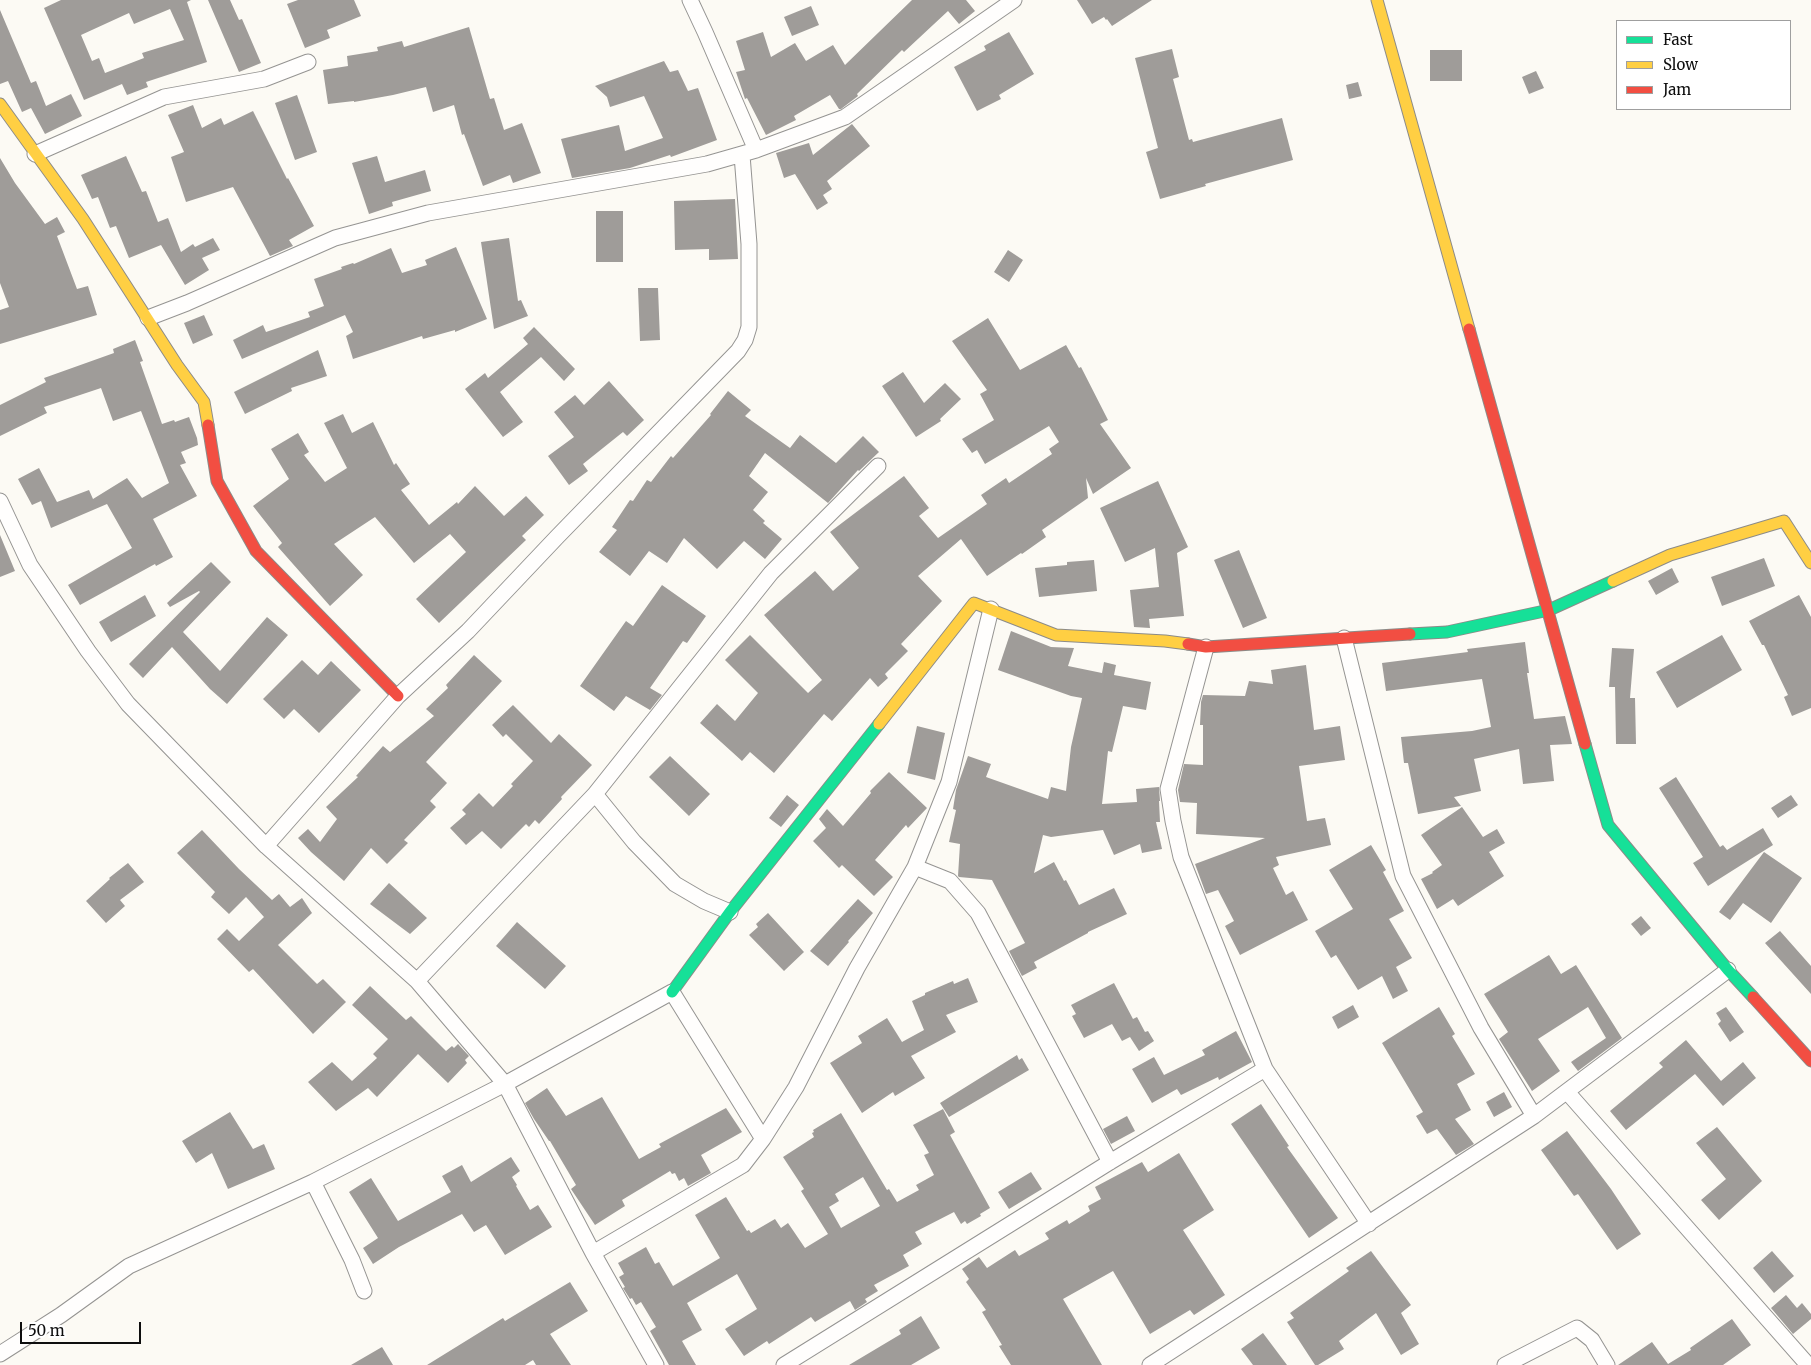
<!DOCTYPE html>
<html>
<head>
<meta charset="utf-8">
<style>
	body { margin:0 }
	#map { position:relative; width:1811px; height:1365px; overflow:hidden; background:#fcfaf4; font-family:Merriweather,serif }
	canvas { display:block }
	.legend { position:absolute; left:1616px; top:20px; width:175px; height:90px; box-sizing:border-box; background:#fff; border:1px solid #9f9f9f; margin:0; padding:6px 9px; list-style:none; font-size:15px; color:#0e0e0e }
	.legend li { display:flex; align-items:center; gap:10px; height:25px }
	.legend b { width:25px; border:1px solid #9f9f9f }
	.scale { position:absolute; left:20px; top:1322px; width:121px; height:22px; box-sizing:border-box; border:2px solid #0e0e0e; border-top:0; padding-left:6px; font-size:15px; line-height:18px; white-space:nowrap; color:#0e0e0e; -webkit-text-stroke:4px #fff; paint-order:stroke }
</style>
</head>
<body>
<div id="map">
<canvas width="1811" height="1365"></canvas>
<ul class="legend">
<li><b style="height:6px;background:#16e098"></b>Fast</li>
<li><b style="height:6px;background:#ffcf43"></b>Slow</li>
<li><b style="height:6px;background:#f24e42"></b>Jam</li>
</ul>
<div class="scale">50 m</div>
</div>
<script>
const g = document.querySelector('canvas').getContext('2d');
g.lineJoin = 'round';
function paint(path, color) { g.fillStyle = color; g.fill(path, 'evenodd'); }
const toPath = rows => new Path2D(rows.map(r => 'M' + r).join(''));
function strokePath(path, color, width, dash) { g.strokeStyle = color; g.lineWidth = width; g.lineCap = dash ? 'butt' : 'round'; g.setLineDash(dash || []); g.stroke(path); }
const building = toPath([
	[61,0,191,0,187,2,207,62,146,82,148,87,127,95,122,84,84,100,44,8],
	[170,9,184,40,142,53,144,58,105,73,99,58,92,61,81,35,129,13,134,24],
	[208,0,230,0,239,20,242,19,261,63,239,72],
	[298,0,354,0,361,16,327,30,330,38,305,48,287,4],
	[912,0,966,0,975,11,959,24,948,11,904,52,902,50,857,94,858,96,841,109,839,109,830,95,794,116,796,120,766,135,747,98,745,99,736,72,745,70,736,41,763,32,771,57,795,43,806,61,833,45,845,65],
	[1077,0,1152,0,1112,26,1107,19,1106,20,1104,17,1092,24],
	[811,6,819,25,792,36,784,17],
	[0,10,31,83,36,81,46,106,71,94,82,116,45,134,31,108,22,112,8,81,0,84],
	[469,27,490,99,494,98,504,130,522,123,541,173,513,183,510,175,483,186,464,134,462,135,454,105,433,112,426,87,393,95,354,102,354,101,328,104,323,70,348,66,347,56,378,51,377,47,402,41,404,47],
	[1009,32,1034,74,999,95,1001,99,977,111,954,67,986,50,984,46],
	[1172,49,1179,77,1173,79,1189,140,1192,139,1193,142,1282,118,1293,160,1205,184,1206,186,1160,199,1146,152,1158,148,1135,58],
	[1430,50,1462,50,1462,81,1430,81],
	[664,61,670,72,678,70,688,91,698,88,717,140,671,157,670,155,630,168,572,178,561,139,619,125,625,151,663,138,644,96,610,107,607,97,595,86],
	[1536,71,1544,88,1529,94,1522,77],
	[1358,82,1362,96,1349,99,1346,85],
	[297,95,317,152,295,160,275,103],
	[193,105,202,128,221,118,224,125,253,111,287,179,288,178,314,226,289,240,293,246,270,256,233,187,186,202,171,157,184,152,168,115],
	[852,124,870,146,827,181,832,189,823,195,828,203,817,210,795,174,784,178,776,153,809,143,813,155],
	[126,156,142,192,146,191,158,222,168,218,181,252,193,244,195,247,213,238,220,250,202,258,209,270,185,285,161,245,129,258,116,226,110,228,98,197,92,199,81,175],
	[377,156,385,182,425,170,431,191,392,202,393,206,369,214,352,163],
	[0,158,15,183,45,224,57,217,65,232,57,236,77,289,88,286,97,315,0,344,0,310,9,307,0,283],
	[735,199,738,259,709,260,709,249,675,250,674,201],
	[596,211,623,211,623,262,596,262],
	[509,238,518,301,521,300,528,316,494,329,481,242],
	[456,247,487,319,455,332,455,330,423,339,422,336,353,359,346,336,353,332,345,315,242,359,233,340,263,325,266,332,310,317,308,312,324,306,314,279,342,269,341,267,353,263,354,264,391,248,402,273,427,265,425,260],
	[1008,250,1023,260,1009,282,994,272],
	[638,288,658,288,660,340,640,341],
	[204,315,213,335,193,344,184,323],
	[988,318,1020,370,1066,345,1079,368,1081,367,1108,420,1100,424,1131,468,1093,494,1086,478,1088,498,1042,530,1046,537,1022,554,1021,553,987,576,961,539,918,576,942,601,901,644,908,651,885,674,888,678,878,687,870,678,832,721,824,714,774,773,750,752,742,761,700,723,717,704,735,721,758,693,725,660,750,635,808,693,822,680,764,615,815,571,833,591,859,568,830,532,904,476,929,508,919,516,938,538,987,504,981,495,1006,478,1009,483,1052,454,1049,449,1059,442,1049,426,985,464,977,450,972,453,962,439,994,420,980,394,987,390,952,341],
	[534,327,575,369,564,381,541,357,500,392,523,422,503,437,465,389,485,373,488,378,528,344,523,338],
	[135,340,143,361,140,362,162,424,174,420,175,422,189,417,197,438,198,445,181,452,186,463,180,465,197,496,153,519,173,557,156,566,155,564,80,605,68,585,132,548,107,504,51,528,41,501,32,505,18,479,39,468,57,502,89,490,93,499,127,478,142,498,169,483,141,411,113,421,101,388,44,407,47,413,0,436,0,405,46,382,44,378,114,353,113,349],
	[318,350,327,376,291,388,292,391,245,414,234,392],
	[903,372,924,403,945,383,961,399,940,419,941,421,916,437,882,386],
	[609,381,644,420,627,436,623,432,583,464,588,471,569,485,548,456,574,437,554,412,575,395,584,405],
	[728,391,751,410,745,416,790,448,800,435,836,463,863,436,879,452,859,471,858,470,828,503,765,453,749,476,768,492,753,510,765,521,763,523,782,539,765,559,744,541,717,569,684,538,667,563,649,551,630,576,599,552,617,530,612,527,630,500,633,501,647,480,651,482,671,456,673,458,711,415,710,414],
	[343,414,352,433,373,422,394,465,396,463,410,484,401,490,429,525,457,502,458,504,475,486,504,516,526,496,544,515,522,536,526,540,439,623,416,599,466,552,450,534,414,563,375,517,334,544,363,575,330,606,278,547,282,543,253,506,289,479,271,449,298,433,309,452,304,455,325,482,347,468,324,423],
	[1158,481,1188,547,1177,553,1184,616,1149,619,1150,628,1134,627,1130,590,1159,587,1155,548,1125,562,1100,508],
	[0,535,15,571,0,577],
	[1239,550,1267,618,1243,628,1214,560],
	[1764,558,1775,586,1722,606,1711,577],
	[1094,560,1097,591,1039,597,1035,568,1067,565,1067,562],
	[211,562,231,582,183,632,220,671,267,617,288,635,227,704,210,689,172,647,143,678,129,664,200,592,199,591,170,607,167,603],
	[1672,568,1679,582,1656,595,1648,581],
	[662,585,706,616,687,643,683,641,650,688,662,695,650,710,626,696,614,711,580,686,626,621,633,626],
	[145,595,156,616,111,642,99,622],
	[1799,595,1811,617,1811,708,1792,716,1784,697,1788,695,1764,645,1762,645,1749,621],
	[1011,631,1051,647,1074,648,1068,666,1102,673,1104,662,1116,665,1114,675,1151,682,1146,710,1123,706,1112,752,1108,751,1102,804,1137,802,1136,789,1159,787,1160,801,1159,801,1160,822,1156,822,1162,849,1142,853,1140,844,1114,855,1103,830,1051,837,1043,835,1034,873,1054,862,1064,881,1066,880,1079,905,1114,888,1127,914,1088,932,1088,933,1034,962,1037,968,1022,976,1009,951,1025,943,992,880,959,877,958,876,960,844,949,842,956,810,953,809,956,790,968,756,991,764,986,777,1048,799,1051,787,1066,791,1071,747,1082,698,1071,696,998,670],
	[1722,635,1742,670,1677,708,1656,672],
	[1525,642,1529,673,1527,673,1534,719,1565,716,1572,744,1550,745,1554,781,1523,784,1519,749,1474,759,1481,791,1454,797,1461,806,1418,814,1408,763,1404,763,1401,737,1472,731,1491,727,1482,679,1386,691,1382,663,1468,652,1467,649],
	[1612,648,1634,649,1630,698,1635,698,1636,744,1616,744,1615,687,1609,687],
	[474,655,502,681,426,762,447,783,430,801,436,807,404,840,408,843,387,864,371,848,344,881,311,852,298,838,308,829,320,842,337,819,326,807,358,777,356,776,383,746,390,752,434,716,426,709,448,688,446,685],
	[302,660,318,675,331,661,361,690,319,733,294,709,284,719,263,699],
	[1306,665,1314,730,1340,726,1345,760,1299,766,1307,821,1325,818,1331,845,1276,857,1279,865,1273,868,1286,895,1293,891,1308,920,1240,955,1225,926,1234,921,1218,890,1206,894,1195,864,1265,838,1196,834,1197,803,1180,802,1178,790,1184,764,1203,765,1203,725,1200,725,1201,702,1203,695,1245,696,1249,681,1273,684,1271,670],
	[513,705,551,743,559,734,592,765,561,797,562,799,539,824,535,820,529,827,526,824,501,849,482,831,466,845,450,828,466,814,462,810,479,793,493,807,513,786,511,784,533,761,506,734,503,737,492,725],
	[917,726,945,733,935,780,907,773],
	[670,756,710,794,689,816,649,777],
	[889,772,927,808,908,828,906,825,875,860,893,877,874,896,842,865,839,868,813,841,826,828,819,819,827,809,843,826,871,793,870,791],
	[1676,777,1720,847,1723,845,1727,850,1763,828,1773,845,1708,886,1693,863,1703,857,1659,788],
	[787,795,799,805,781,827,769,818],
	[1791,795,1798,805,1778,818,1771,808],
	[1462,807,1483,837,1497,829,1505,843,1489,852,1504,876,1458,906,1453,899,1437,909,1421,879,1433,873,1432,872,1442,865,1421,835],
	[202,830,239,869,272,900,279,894,290,907,302,898,312,913,278,945,317,984,323,979,346,1002,313,1034,253,969,249,972,217,939,227,929,239,941,264,917,246,897,229,914,211,897,215,892,177,853],
	[1371,845,1386,870,1383,872,1404,911,1389,919,1412,958,1396,967,1408,991,1393,999,1382,976,1358,990,1336,955,1331,958,1315,931,1353,909,1329,870],
	[1764,852,1802,878,1771,923,1743,903,1730,920,1719,912],
	[128,863,144,882,120,900,125,906,106,923,86,901,110,879,109,878],
	[389,883,427,918,410,934,370,904],
	[858,899,873,913,848,941,849,942,828,966,810,951],
	[768,913,804,952,784,971,749,935,758,927,756,924],
	[1641,916,1651,928,1641,936,1631,924],
	[517,922,566,966,545,989,496,946],
	[1780,931,1811,966,1811,994,1765,943],
	[1549,955,1561,974,1576,965,1622,1038,1578,1071,1571,1062,1606,1038,1588,1007,1538,1039,1560,1071,1532,1091,1499,1039,1508,1032,1484,994],
	[968,978,978,1002,946,1015,956,1032,911,1056,925,1078,895,1096,893,1092,862,1113,830,1063,862,1043,858,1036,887,1018,902,1042,924,1030,912,1001,925,995,925,993,953,981,954,984],
	[1114,983,1133,1019,1137,1017,1145,1032,1148,1031,1154,1041,1139,1051,1130,1037,1122,1041,1112,1024,1084,1038,1072,1016,1076,1014,1071,1005],
	[370,986,406,1020,411,1016,446,1051,452,1046,454,1048,458,1044,469,1056,465,1060,467,1063,448,1083,418,1054,377,1097,368,1088,336,1111,308,1082,332,1062,352,1081,377,1058,373,1054,388,1039,352,1005],
	[1353,1005,1359,1017,1338,1029,1332,1017],
	[1439,1007,1455,1034,1452,1036,1475,1074,1457,1084,1471,1110,1455,1119,1474,1144,1456,1155,1437,1129,1427,1134,1416,1116,1423,1112,1382,1043],
	[1726,1007,1744,1032,1730,1042,1718,1024,1721,1021,1716,1013],
	[1236,1031,1252,1062,1219,1080,1218,1077,1181,1095,1177,1089,1152,1103,1132,1069,1154,1057,1164,1075,1205,1055,1202,1050],
	[1686,1040,1721,1081,1743,1062,1756,1078,1723,1106,1695,1074,1626,1130,1610,1111,1663,1067,1659,1063],
	[1017,1055,1019,1060,1022,1058,1029,1070,949,1117,940,1103],
	[547,1088,566,1116,602,1097,639,1159,661,1147,659,1144,726,1108,742,1132,701,1155,711,1173,688,1186,684,1178,679,1181,675,1173,672,1174,670,1171,622,1200,625,1206,595,1225,571,1189,576,1185,550,1141,549,1141,534,1119,525,1103],
	[1504,1092,1512,1107,1494,1117,1486,1102],
	[1261,1104,1289,1146,1287,1147,1338,1218,1309,1238,1231,1124],
	[943,1109,955,1132,950,1135,990,1208,980,1214,981,1216,967,1224,965,1221,961,1224,954,1212,915,1232,922,1244,903,1255,909,1266,874,1285,878,1291,865,1299,867,1302,855,1310,850,1301,815,1322,811,1317,769,1344,767,1341,744,1356,725,1329,757,1309,737,1274,732,1277,687,1303,702,1330,682,1341,696,1365,669,1365,650,1331,656,1327,641,1302,636,1305,632,1298,630,1299,623,1288,625,1287,619,1277,624,1274,618,1263,646,1247,655,1264,659,1262,673,1286,720,1258,695,1215,726,1197,747,1231,749,1230,751,1233,775,1219,781,1228,788,1223,805,1248,828,1234,801,1191,804,1189,783,1157,814,1137,812,1133,814,1132,813,1130,841,1113,887,1190,889,1189,897,1202,919,1190,916,1185,934,1175,924,1155,929,1153,913,1125],
	[863,1177,880,1206,841,1228,829,1207,839,1201,835,1194],
	[230,1112,253,1149,264,1144,275,1169,228,1189,212,1153,196,1163,182,1141],
	[1127,1116,1135,1131,1111,1144,1103,1129],
	[1717,1127,1762,1181,1719,1220,1701,1200,1726,1179,1696,1143],
	[1567,1131,1611,1189,1641,1234,1617,1250,1578,1194,1574,1196,1541,1150],
	[1179,1153,1214,1210,1183,1230,1225,1295,1194,1315,1190,1310,1150,1334,1113,1271,1063,1299,1102,1365,1011,1365,999,1346,1002,1345,982,1312,986,1310,966,1282,969,1279,962,1269,979,1257,987,1268,1015,1250,1019,1256,1049,1239,1045,1233,1067,1220,1069,1224,1090,1211,1088,1206,1101,1199,1095,1187,1142,1162,1148,1172],
	[511,1157,520,1171,512,1177,517,1185,516,1186,530,1210,538,1205,552,1227,505,1255,486,1225,474,1232,462,1214,399,1247,373,1264,363,1248,378,1238,349,1192,371,1178,398,1221,451,1192,442,1176,462,1165,471,1182],
	[1031,1172,1042,1189,1009,1209,998,1192],
	[1371,1251,1411,1305,1401,1313,1419,1344,1401,1355,1376,1313,1339,1341,1344,1349,1318,1365,1315,1365,1287,1322,1294,1318,1290,1313,1349,1271,1346,1268],
	[1772,1251,1794,1276,1774,1293,1753,1268],
	[570,1282,588,1311,550,1334,571,1365,536,1365,533,1360,525,1365,427,1365,503,1318,505,1321],
	[1786,1295,1797,1308,1802,1303,1811,1314,1811,1319,1793,1334,1771,1308],
	[921,1316,940,1348,911,1365,849,1365,901,1334,899,1330],
	[1732,1319,1751,1345,1723,1365,1618,1365,1652,1342,1668,1364,1691,1350,1690,1348],
	[1263,1333,1287,1365,1253,1365,1241,1349],
	[382,1347,393,1365,351,1365]
]);
const street = toPath([
	[690,0,705,32,756,150],
	[35,154,164,97,264,79,308,62],
	[148,318,187,303,335,238,428,213,707,164,756,150,845,117,1014,0],
	[0,501,30,565,88,651,128,704,266,846,417,981,505,1084,593,1253,656,1365],
	[1344,638,1403,876,1481,1028,1534,1116],
	[1206,647,1168,789,1173,821,1181,857,1265,1069,1369,1224],
	[266,846,398,696,468,631,557,537,738,351,745,340,749,327,749,244,742,155],
	[915,867,950,881,978,913,1110,1162],
	[730,912,704,901,675,884,634,842,595,794,771,573,878,466],
	[417,981,595,794],
	[1568,1093,1808,1365],
	[313,1182,352,1260,364,1291],
	[593,1253,743,1165,763,1139,796,1087,857,968,915,867,949,782,991,609],
	[0,1354,61,1315,129,1266,313,1182,505,1084,672,992,763,1139],
	[784,1365,1110,1162,1265,1069],
	[1150,1365,1534,1116,1728,970],
	[1505,1365,1577,1328,1592,1340,1607,1365]
]);
const fast = toPath([
	[1410,634,1447,632,1549,610,1613,581],
	[1585,744,1608,825,1728,970,1753,997],
	[672,992,730,912,879,724]
]);
const slow = toPath([
	[1377,0,1469,329],
	[0,104,83,219,177,365,204,402,208,425],
	[1613,581,1670,555,1784,521,1811,563],
	[879,724,974,603,1056,635,1165,641,1188,644]
]);
const jam = toPath([
	[1469,329,1585,744],
	[208,425,217,481,256,551,398,696],
	[1188,644,1206,647,1410,634],
	[1753,997,1811,1061]
]);
paint(building, '#9f9c99');
strokePath(street, '#959492', 17);
strokePath(fast, '#8c8b88', 13);
strokePath(slow, '#8c8b88', 13);
strokePath(jam, '#8c8b88', 13);
strokePath(street, '#fffefd', 15);
strokePath(fast, '#16e098', 11);
strokePath(slow, '#ffcf43', 11);
strokePath(jam, '#f24e42', 11);
</script>
</body>
</html>
